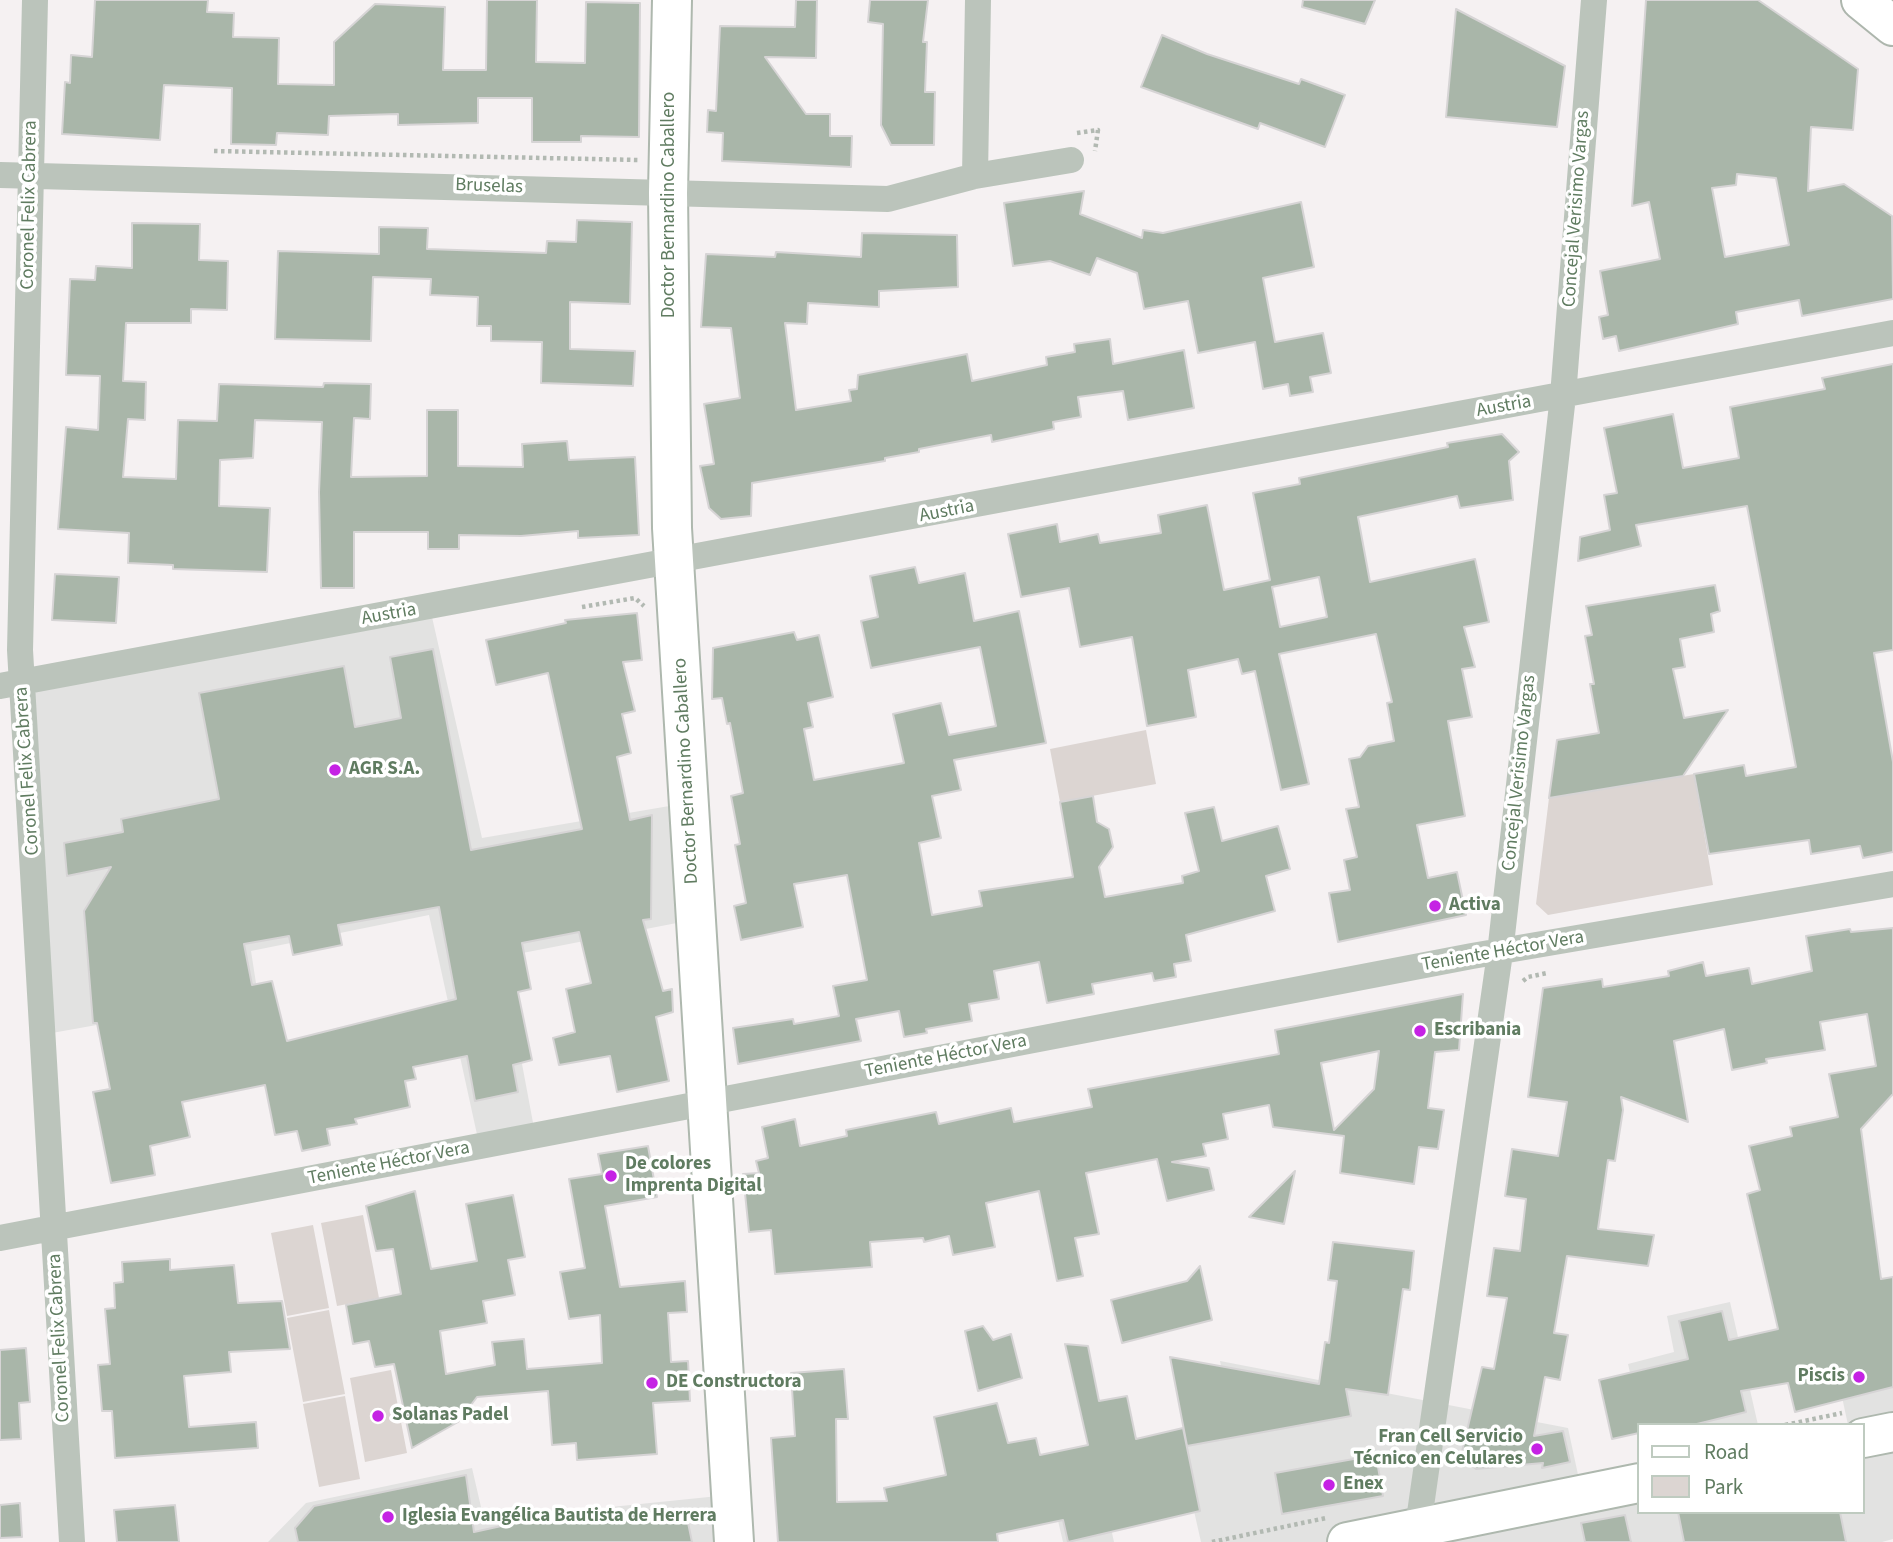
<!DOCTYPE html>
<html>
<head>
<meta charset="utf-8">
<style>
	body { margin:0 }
	#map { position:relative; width:1893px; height:1542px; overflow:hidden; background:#f5f1f2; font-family:"Source Sans 3",sans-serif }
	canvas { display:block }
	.legend { position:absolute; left:1637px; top:1423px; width:228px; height:91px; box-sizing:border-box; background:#fff; border:2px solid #bfcbc0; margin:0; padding:9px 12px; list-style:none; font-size:21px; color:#607c61 }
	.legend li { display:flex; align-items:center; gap:14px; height:35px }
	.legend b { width:35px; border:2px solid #bfcbc0 }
</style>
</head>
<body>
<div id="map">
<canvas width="1893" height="1542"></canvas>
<ul class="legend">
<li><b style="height:9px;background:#fff"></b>Road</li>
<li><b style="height:19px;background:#dcd5d2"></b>Park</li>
</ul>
</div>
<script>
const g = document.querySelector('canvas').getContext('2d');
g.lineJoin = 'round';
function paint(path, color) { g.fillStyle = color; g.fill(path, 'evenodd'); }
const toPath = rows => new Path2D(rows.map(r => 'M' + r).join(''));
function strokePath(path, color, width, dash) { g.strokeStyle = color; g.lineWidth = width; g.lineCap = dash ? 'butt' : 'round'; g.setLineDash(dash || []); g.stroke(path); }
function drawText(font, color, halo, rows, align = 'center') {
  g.font = font + ' "Source Sans 3",sans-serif'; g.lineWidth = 7; g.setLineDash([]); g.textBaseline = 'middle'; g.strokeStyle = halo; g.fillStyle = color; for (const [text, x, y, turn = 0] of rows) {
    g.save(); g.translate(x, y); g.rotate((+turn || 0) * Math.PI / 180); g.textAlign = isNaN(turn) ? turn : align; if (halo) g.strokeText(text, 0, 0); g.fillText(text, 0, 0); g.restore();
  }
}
const built = toPath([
	[432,617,482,838,681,804,687,921,502,957,534,1128,478,1139,429,915,251,951,258,996,52,1033,31,690],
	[1730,1302,1758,1425,1642,1425,1628,1364,1674,1352,1667,1316],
	[1893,1326,1893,1539,1882,1542,1201,1542,1178,1440,1234,1428,1220,1361,1568,1428,1580,1484,1639,1474,1639,1512,1863,1512,1863,1425,1848,1425,1830,1341],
	[472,1468,484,1520,738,1494,742,1542,268,1542,306,1503],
	[1105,1501,1114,1542,1063,1542,1055,1508]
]);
const green = toPath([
	[1146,730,1156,784,1060,802,1050,749],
	[1694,774,1713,885,1548,915,1536,904,1549,798],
	[363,1215,379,1298,337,1306,321,1223],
	[313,1225,329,1308,287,1316,271,1233],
	[329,1310,345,1394,303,1402,287,1318],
	[391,1370,407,1453,365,1462,350,1378],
	[345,1396,360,1479,319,1487,303,1404]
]);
const building = toPath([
	[95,0,208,0,207,12,234,13,233,37,279,38,278,84,334,85,334,42,375,4,445,7,443,70,486,70,487,0,537,0,536,62,585,63,586,2,640,3,639,137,581,136,581,142,532,142,532,98,478,98,478,123,398,125,398,114,329,116,328,135,277,133,276,145,231,144,232,88,164,85,160,140,62,134,65,82,70,83,71,55,92,57,95,0],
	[796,0,817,0,816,58,765,57,806,114,830,114,830,136,852,136,851,167,722,161,723,133,707,132,708,110,716,111,720,26,795,27,796,0],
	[870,0,928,0,923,42,927,42,925,92,935,92,934,145,891,145,881,125,883,24,868,22,870,0],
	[1303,0,1375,0,1365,24,1302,7,1303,0],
	[1646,0,1758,0,1858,69,1853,130,1811,127,1808,191,1844,184,1892,216,1893,299,1802,316,1799,300,1736,312,1738,324,1619,351,1616,336,1603,339,1599,317,1608,315,1600,271,1660,259,1649,202,1632,206,1646,0],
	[1737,174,1776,178,1789,245,1725,257,1712,188,1736,185,1737,174],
	[1456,9,1565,66,1557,127,1446,117,1456,9],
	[1162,35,1207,54,1299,84,1301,79,1345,95,1325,147,1260,123,1258,129,1141,87,1162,35],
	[1084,191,1080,214,1142,238,1143,230,1163,233,1301,202,1314,267,1263,278,1275,342,1323,333,1331,373,1310,377,1313,392,1290,396,1288,384,1263,389,1255,342,1198,353,1188,301,1144,309,1137,273,1097,258,1090,275,1050,261,1013,266,1004,203,1084,191],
	[577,220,632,222,630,304,570,302,570,349,635,351,633,386,541,383,542,342,491,341,491,326,477,326,478,297,430,295,431,279,373,277,371,341,275,339,278,251,379,254,379,227,428,228,427,249,546,253,547,241,576,242,577,220],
	[132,223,200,224,199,260,228,261,227,310,191,309,191,323,126,323,123,381,146,382,145,420,128,419,123,477,176,479,178,420,217,421,219,384,323,387,324,383,371,384,370,419,354,418,351,477,427,476,427,410,458,410,458,466,523,467,522,444,567,441,569,460,635,457,639,535,578,538,578,531,521,536,459,535,459,549,428,549,428,532,354,532,354,588,321,588,319,492,322,422,255,420,253,458,220,460,219,506,270,508,267,572,173,569,173,565,128,563,129,533,58,529,66,427,98,430,100,376,66,375,70,279,95,280,96,266,132,268,132,223],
	[862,233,957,235,958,287,879,291,879,307,808,303,807,324,785,323,796,410,851,401,849,390,857,389,858,375,967,354,972,381,1047,365,1046,357,1075,352,1074,344,1110,339,1113,364,1184,350,1194,408,1128,420,1123,391,1078,397,1081,417,1053,422,1054,429,992,442,991,435,919,449,919,452,885,458,885,461,752,483,751,516,721,519,709,508,700,466,714,464,704,404,740,398,731,328,701,327,706,254,775,257,776,252,861,257,862,233],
	[1893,364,1893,650,1874,653,1893,762,1893,852,1863,858,1860,846,1811,854,1809,840,1709,854,1694,774,1744,765,1746,776,1796,767,1747,506,1636,525,1641,546,1578,561,1580,537,1610,530,1604,495,1617,493,1604,428,1673,414,1683,468,1739,458,1730,407,1825,389,1822,378,1893,364],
	[1502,434,1519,452,1509,461,1513,500,1460,508,1457,496,1358,517,1370,582,1475,559,1489,622,1464,627,1475,667,1462,669,1472,717,1448,721,1465,816,1417,825,1428,878,1457,872,1466,915,1338,942,1329,893,1350,890,1344,860,1357,857,1346,809,1359,807,1349,759,1360,757,1368,746,1394,741,1387,703,1392,702,1376,634,1279,654,1309,784,1281,790,1255,671,1242,674,1238,659,1188,670,1196,717,1147,726,1132,637,1080,647,1069,588,1021,597,1008,534,1057,524,1060,542,1098,534,1100,543,1161,533,1158,515,1207,505,1224,590,1270,580,1253,493,1300,484,1299,478,1448,447,1447,443,1502,434],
	[1319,577,1327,617,1280,627,1272,587,1319,577],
	[915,567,919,583,965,573,974,621,1019,611,1046,743,954,760,961,790,932,796,941,838,919,843,932,915,982,906,979,891,1073,877,1060,802,1093,796,1097,822,1109,829,1113,847,1099,867,1105,897,1183,883,1182,876,1199,871,1185,813,1214,807,1222,841,1278,826,1290,869,1266,876,1275,911,1186,935,1191,961,1174,964,1176,977,1154,981,1152,973,1092,984,1094,994,1047,1003,1039,962,994,971,999,999,969,1004,972,1021,926,1029,927,1033,904,1037,899,1011,856,1019,861,1041,738,1064,733,1028,793,1019,794,1024,839,1016,833,986,867,980,847,875,794,884,803,927,741,940,734,906,746,903,735,845,740,844,731,796,743,793,730,723,727,724,722,698,712,699,713,648,794,632,797,640,819,635,833,697,808,703,813,727,804,729,814,780,904,763,893,714,941,703,949,735,996,726,980,647,871,668,861,621,878,617,870,576,915,567],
	[55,574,119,577,116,623,52,620,55,574],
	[1715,585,1720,611,1711,614,1714,632,1680,639,1685,667,1673,669,1684,718,1728,710,1683,776,1549,798,1557,740,1599,733,1590,684,1594,684,1585,636,1592,635,1586,606,1715,585],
	[637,613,642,660,623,662,635,711,622,714,631,753,617,757,630,820,652,815,651,919,643,920,663,991,672,989,673,1012,656,1017,669,1081,617,1092,610,1056,559,1065,553,1038,575,1032,566,989,591,983,579,932,522,943,531,989,518,992,532,1060,513,1065,518,1092,475,1101,467,1056,413,1067,416,1079,405,1081,410,1107,355,1119,357,1124,327,1129,330,1145,302,1151,297,1131,275,1135,265,1085,182,1102,190,1137,150,1146,155,1175,111,1183,93,1092,110,1089,97,1023,93,1023,84,911,111,867,67,876,64,843,123,832,121,819,219,799,199,693,344,666,355,727,401,718,390,657,433,649,471,850,582,829,548,673,496,685,486,640,566,623,565,620,637,613],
	[439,907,456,999,287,1041,272,981,252,985,244,944,289,936,293,955,342,945,338,925,439,907],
	[1893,928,1893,1094,1861,1129,1881,1279,1893,1277,1893,1387,1795,1412,1788,1383,1741,1391,1746,1412,1693,1425,1639,1425,1639,1433,1612,1439,1599,1380,1688,1359,1679,1321,1722,1311,1729,1340,1778,1329,1747,1194,1760,1190,1749,1146,1792,1136,1790,1127,1838,1117,1829,1074,1876,1066,1867,1014,1820,1022,1825,1050,1766,1059,1767,1063,1732,1070,1724,1029,1674,1041,1688,1122,1621,1097,1623,1110,1615,1161,1608,1160,1598,1229,1654,1235,1648,1266,1567,1256,1554,1333,1568,1335,1560,1380,1545,1377,1534,1436,1563,1431,1570,1462,1542,1468,1543,1463,1476,1469,1461,1456,1482,1367,1494,1369,1507,1298,1487,1296,1494,1248,1520,1251,1526,1199,1505,1196,1512,1149,1558,1156,1567,1102,1528,1097,1543,988,1602,979,1603,987,1669,976,1668,971,1703,962,1706,976,1749,968,1752,984,1812,971,1806,936,1850,929,1851,932,1893,928],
	[1463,994,1459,1050,1435,1052,1428,1108,1444,1110,1438,1149,1419,1147,1414,1184,1340,1173,1344,1136,1273,1127,1269,1105,1223,1114,1228,1139,1203,1144,1206,1156,1172,1162,1209,1168,1214,1190,1167,1201,1157,1159,1086,1173,1099,1234,1075,1238,1083,1276,1057,1281,1039,1191,986,1203,995,1247,953,1255,949,1236,924,1242,923,1238,870,1242,872,1267,775,1274,771,1230,749,1232,743,1174,759,1173,756,1161,768,1158,762,1127,795,1119,800,1146,847,1136,846,1130,936,1112,939,1124,1011,1108,1014,1122,1092,1107,1088,1089,1279,1054,1275,1030,1463,994],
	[1379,1051,1374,1089,1334,1130,1321,1063,1379,1051],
	[648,1146,657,1197,605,1206,620,1287,685,1281,687,1312,668,1313,671,1362,688,1361,690,1401,653,1403,657,1454,577,1460,576,1443,552,1445,548,1391,477,1397,458,1422,412,1448,394,1364,375,1367,369,1341,353,1344,346,1305,401,1294,393,1249,376,1251,366,1206,415,1191,431,1269,477,1261,466,1204,513,1195,525,1257,508,1260,515,1295,483,1301,487,1323,440,1331,446,1374,495,1365,492,1342,524,1339,527,1369,602,1363,600,1315,569,1319,560,1272,585,1268,569,1179,602,1174,598,1154,648,1146],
	[1295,1171,1284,1224,1249,1217,1295,1171],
	[1333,1242,1414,1251,1410,1290,1403,1289,1388,1395,1346,1389,1351,1416,1187,1446,1170,1357,1319,1384,1325,1342,1329,1343,1337,1281,1328,1280,1333,1242],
	[170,1259,170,1270,234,1265,238,1303,282,1301,290,1349,229,1352,231,1372,184,1376,189,1427,256,1422,258,1448,115,1458,112,1411,102,1411,98,1365,110,1364,105,1309,115,1308,114,1283,123,1282,122,1262,170,1259],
	[1200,1266,1212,1320,1122,1343,1111,1300,1187,1281,1200,1266],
	[983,1326,993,1340,1011,1334,1022,1378,978,1391,965,1331,983,1326],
	[1065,1344,1088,1346,1099,1401,1127,1396,1136,1439,1183,1428,1200,1511,1068,1542,1063,1520,997,1534,998,1542,778,1542,771,1438,795,1436,791,1373,844,1369,848,1419,836,1419,837,1502,887,1501,884,1488,946,1475,934,1417,997,1403,1008,1443,1036,1438,1040,1455,1088,1445,1065,1344],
	[26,1348,30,1402,19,1403,21,1439,0,1440,0,1350,26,1348],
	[1376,1455,1383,1496,1282,1514,1275,1473,1376,1455],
	[466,1475,474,1532,547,1516,685,1508,692,1542,298,1542,295,1528,314,1506,466,1475],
	[20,1503,22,1537,0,1538,0,1505,20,1503],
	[175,1505,179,1542,117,1542,114,1510,175,1505],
	[1678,1512,1840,1512,1846,1542,1684,1542,1678,1512],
	[1625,1515,1631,1542,1585,1542,1581,1523,1625,1515]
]);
const path = toPath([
	[1077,133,1098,130,1095,151],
	[214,151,638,160],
	[582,607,635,598,644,606],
	[1523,981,1528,977,1547,973],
	[1785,1425,1842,1413],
	[1212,1542,1326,1518]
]);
const street = toPath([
	[35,0,20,650,72,1542],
	[0,175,888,199,975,176,1071,160],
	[975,176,978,0],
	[0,686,1893,333],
	[0,1238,1472,956,1893,884],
	[1413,1541,1418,1527,1500,953,1563,396,1594,0]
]);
const secondary = toPath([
	[672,0,668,193,672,528,734,1542],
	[1863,1438,1893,1432],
	[1347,1542,1639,1483]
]);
const primary = toPath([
	[1861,0,1893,26]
]);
const markers = [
	[335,770,7,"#c522e4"],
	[1435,906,7,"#c522e4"],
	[1420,1031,7,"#c522e4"],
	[611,1176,7,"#c522e4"],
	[1859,1377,7,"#c522e4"],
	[652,1383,7,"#c522e4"],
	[378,1416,7,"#c522e4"],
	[1537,1449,7,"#c522e4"],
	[1329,1485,7,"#c522e4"],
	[388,1517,7,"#c522e4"]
];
const streetNames = [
	["Bruselas",489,187,2],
	["Coronel Felix Cabrera",30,205,-89],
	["Doctor Bernardino Caballero",670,205,-90],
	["Concejal Verisimo Vargas",1577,209,-86],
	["Austria",1504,407,-10],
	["Austria",947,512,-11],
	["Austria",389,615,-10],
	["Coronel Felix Cabrera",28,771,-94],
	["Doctor Bernardino Caballero",687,771,-93],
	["Concejal Verisimo Vargas",1520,773,-84],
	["Teniente Héctor Vera",1503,952,-10],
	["Teniente Héctor Vera",946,1057,-11],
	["Teniente Héctor Vera",389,1164,-11],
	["Coronel Felix Cabrera",60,1338,-93]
];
const poiNames = [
	["AGR S.A.",349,770],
	["Activa",1449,906],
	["Escribania",1434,1031],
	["De colores",625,1165],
	["Imprenta Digital",625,1187],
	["Piscis",1845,1377,"right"],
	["DE Constructora",666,1383],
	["Solanas Padel",392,1416],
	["Fran Cell Servicio",1523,1438,"right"],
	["Técnico en Celulares",1523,1460,"right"],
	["Enex",1343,1485],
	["Iglesia Evangélica Bautista de Herrera",402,1517]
];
paint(built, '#e2e2e1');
paint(green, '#dcd5d2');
paint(building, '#a9b6a9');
strokePath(building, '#d6d4d5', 2);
strokePath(secondary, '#aeb8ae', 42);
strokePath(primary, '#adb6ad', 42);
strokePath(path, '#b2b9b2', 4.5, [3.5, 3.5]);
strokePath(street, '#bbc4bb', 26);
strokePath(secondary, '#fff', 38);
strokePath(primary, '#fff', 38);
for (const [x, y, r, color] of markers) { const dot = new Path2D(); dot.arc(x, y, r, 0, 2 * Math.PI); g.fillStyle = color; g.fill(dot); strokePath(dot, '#fff', 2.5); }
drawText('19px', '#607c61', '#fff', streetNames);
drawText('bold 19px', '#607c61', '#fff', poiNames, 'left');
</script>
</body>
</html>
